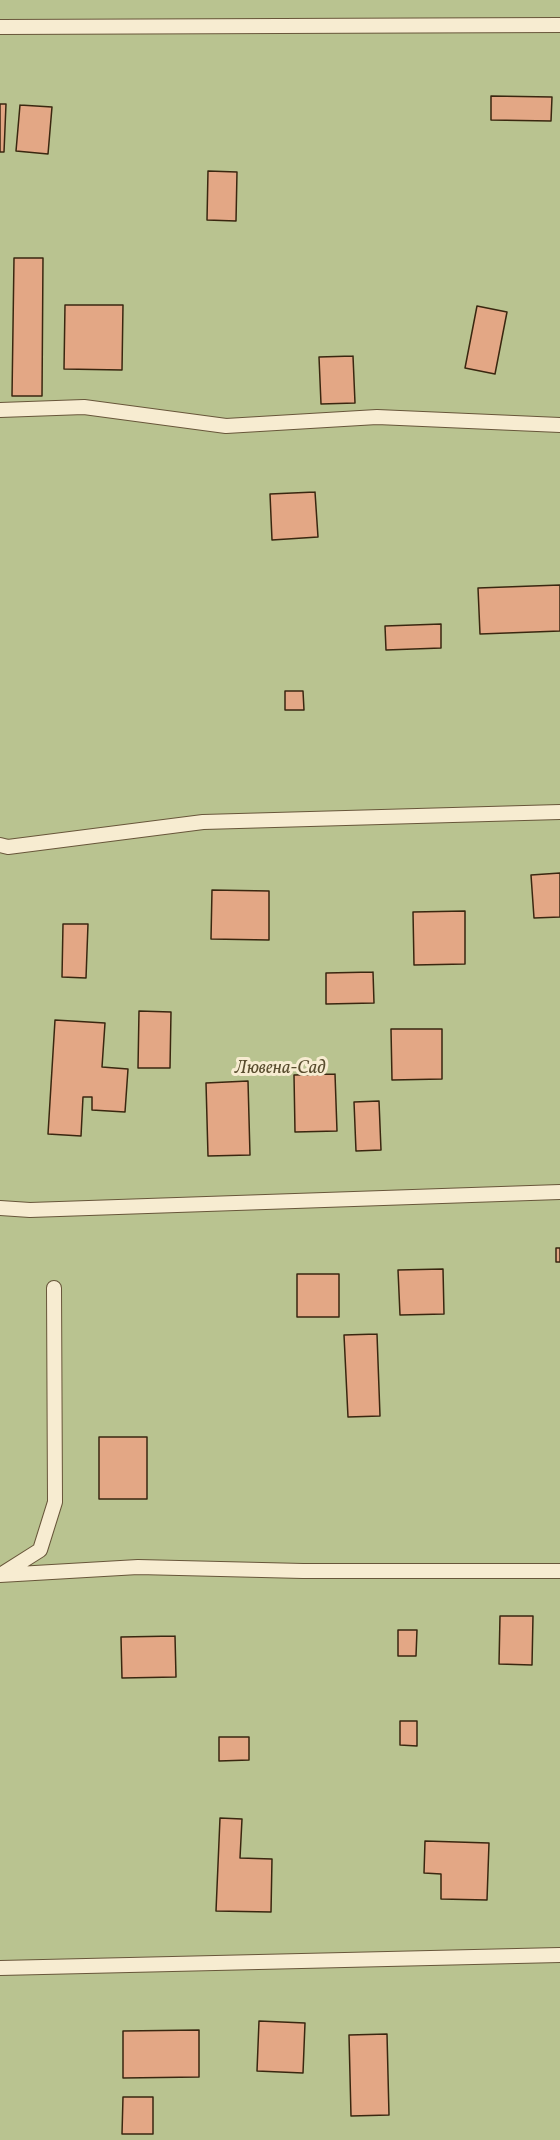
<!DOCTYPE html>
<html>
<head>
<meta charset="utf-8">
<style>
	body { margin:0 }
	canvas { display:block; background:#f2e2b8 }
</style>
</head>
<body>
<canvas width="560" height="2140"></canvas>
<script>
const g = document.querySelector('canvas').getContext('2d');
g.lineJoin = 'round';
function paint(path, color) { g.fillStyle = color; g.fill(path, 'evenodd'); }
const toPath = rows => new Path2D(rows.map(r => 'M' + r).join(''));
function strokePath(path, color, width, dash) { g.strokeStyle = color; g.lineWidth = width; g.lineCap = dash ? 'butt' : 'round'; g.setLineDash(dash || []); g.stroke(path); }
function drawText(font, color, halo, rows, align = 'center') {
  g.font = font + ' Vollkorn,serif'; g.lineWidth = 6; g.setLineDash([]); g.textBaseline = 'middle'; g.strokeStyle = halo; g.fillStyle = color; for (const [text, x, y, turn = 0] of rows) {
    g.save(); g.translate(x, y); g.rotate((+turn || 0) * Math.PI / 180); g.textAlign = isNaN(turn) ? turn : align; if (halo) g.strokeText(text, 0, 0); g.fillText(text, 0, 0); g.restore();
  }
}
const green = toPath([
	[0,0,560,0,560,2140,0,2140]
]);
const building = toPath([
	[491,96,552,97,551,121,491,120,491,96],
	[0,104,6,104,4,152,0,152,0,104],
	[20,105,52,107,48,154,16,151,20,105],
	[208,171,237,172,236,221,207,220,208,171],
	[14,258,43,258,42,396,12,396,14,258],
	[65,305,123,305,122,370,64,369,65,305],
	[477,306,507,312,495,374,465,368,477,306],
	[353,356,355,403,321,404,319,357,353,356],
	[315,492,318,537,272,540,270,494,315,492],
	[560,585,560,631,480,634,478,588,560,585],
	[441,624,441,648,386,650,385,626,441,624],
	[285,691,303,691,304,710,285,710,285,691],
	[560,873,560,917,534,918,531,875,560,873],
	[212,890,269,891,269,940,211,939,212,890],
	[465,911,465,964,414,965,413,912,465,911],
	[63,924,88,924,86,978,62,977,63,924],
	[373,972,374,1003,326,1004,326,973,373,972],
	[139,1011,171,1012,170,1068,138,1068,139,1011],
	[55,1020,105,1023,102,1067,128,1069,125,1112,92,1110,92,1097,83,1097,81,1136,48,1134,55,1020],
	[391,1029,442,1029,442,1079,392,1080,391,1029],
	[335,1074,337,1131,295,1132,294,1075,335,1074],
	[248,1081,250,1155,208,1156,206,1083,248,1081],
	[379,1101,381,1150,356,1151,354,1102,379,1101],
	[556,1248,560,1248,560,1262,556,1262,556,1248],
	[443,1269,444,1314,400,1315,398,1270,443,1269],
	[297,1274,339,1274,339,1317,297,1317,297,1274],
	[377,1334,380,1416,348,1417,344,1335,377,1334],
	[99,1437,147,1437,147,1499,99,1499,99,1437],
	[500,1616,533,1616,532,1665,499,1664,500,1616],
	[398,1630,417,1630,416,1656,398,1656,398,1630],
	[175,1636,176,1677,122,1678,121,1637,175,1636],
	[400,1721,417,1721,417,1746,400,1745,400,1721],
	[219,1737,249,1737,249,1760,219,1761,219,1737],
	[220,1818,242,1819,240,1858,272,1859,271,1912,216,1911,220,1818],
	[425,1841,489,1843,487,1900,441,1899,441,1874,424,1873,425,1841],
	[259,2021,305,2023,303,2073,257,2071,259,2021],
	[199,2030,199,2077,123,2078,123,2031,199,2030],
	[387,2034,389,2115,351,2116,349,2035,387,2034],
	[123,2097,153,2097,153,2134,122,2134,123,2097]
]);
const lane = toPath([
	[0,27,560,25],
	[0,410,84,407,226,426,377,417,560,425],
	[0,845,8,847,203,822,560,812],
	[0,1208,30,1210,560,1192],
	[2,1574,40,1550,55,1502,54,1288],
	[0,1575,138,1567,303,1571,560,1571],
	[0,1968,560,1955]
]);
const parkNames = [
	["Лювена-Сад",280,1070]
];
paint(green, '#b9c390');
paint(building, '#e3a785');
strokePath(building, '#3a2710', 1.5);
strokePath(lane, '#68563a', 16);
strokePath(lane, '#f7ecd1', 14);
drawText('italic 18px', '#5a4e30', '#f7ecd1', parkNames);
</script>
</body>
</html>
